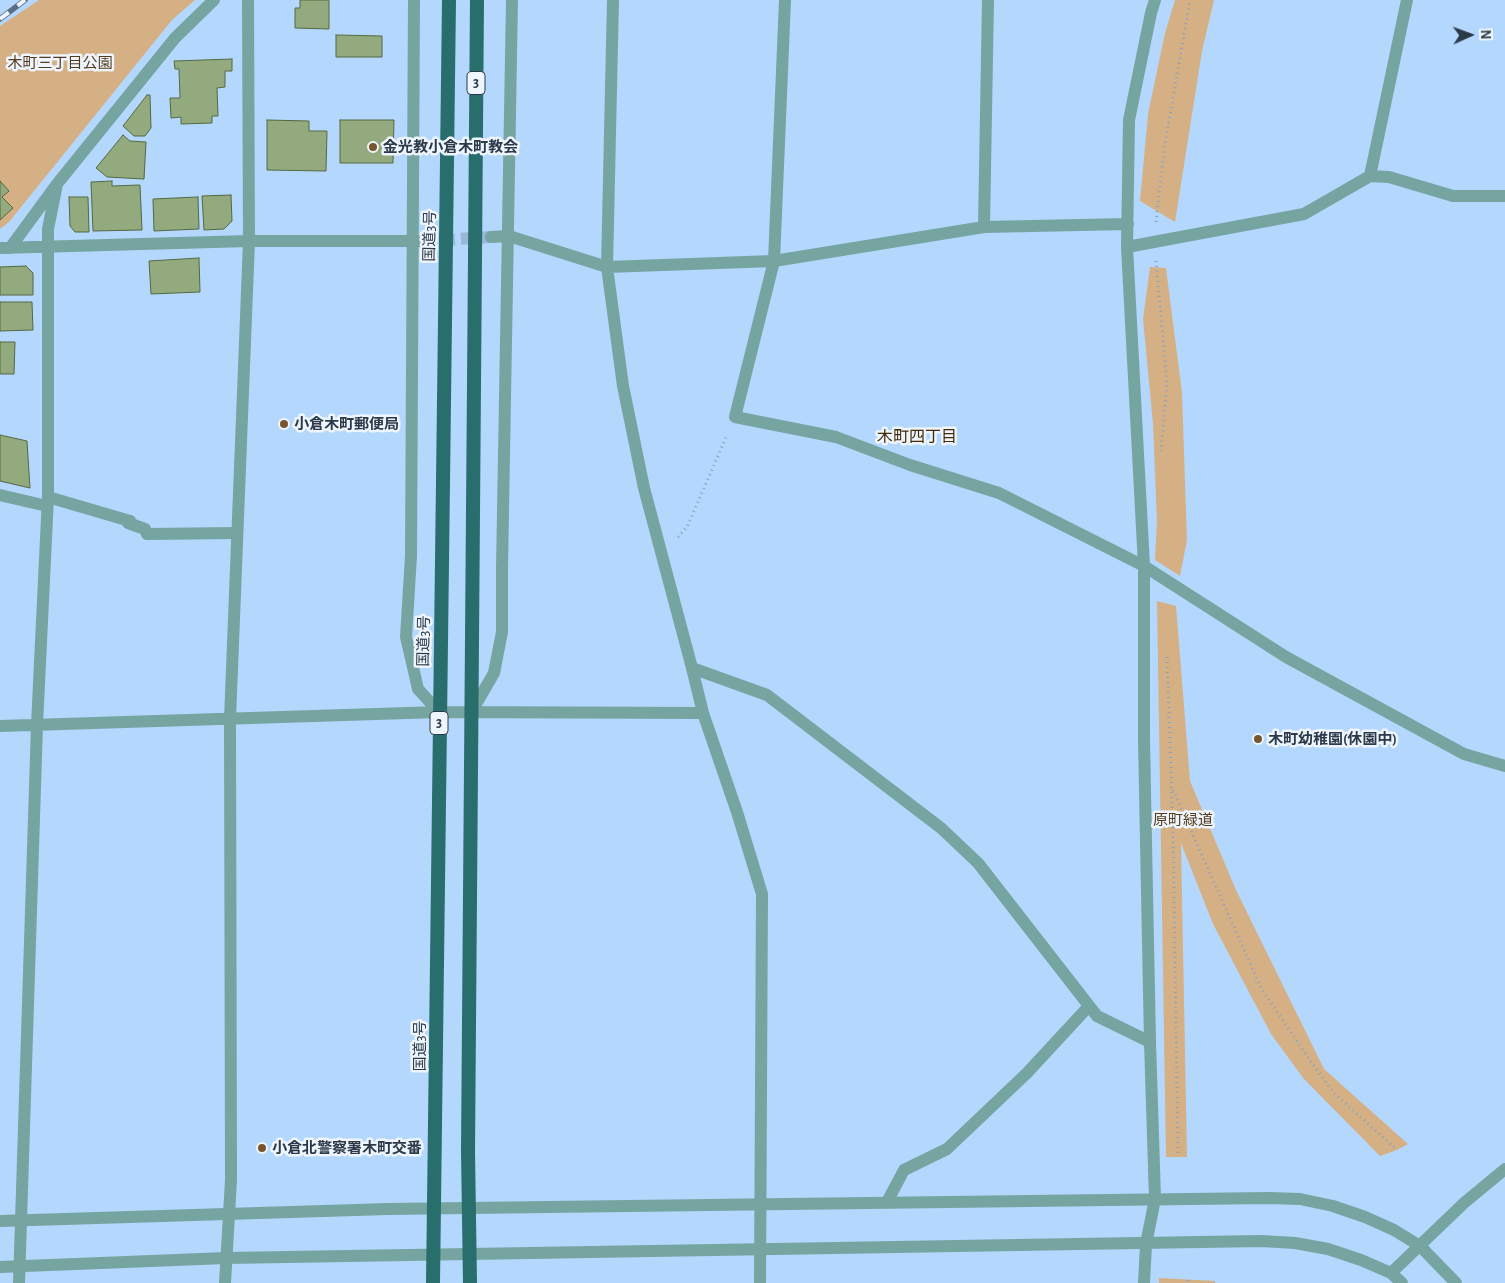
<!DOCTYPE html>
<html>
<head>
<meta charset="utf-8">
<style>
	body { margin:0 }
	#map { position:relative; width:1505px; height:1283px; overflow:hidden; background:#b4d7fd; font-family:"Alegreya Sans",sans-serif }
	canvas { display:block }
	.north { position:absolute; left:1445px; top:10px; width:50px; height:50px; -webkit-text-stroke:4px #eef5fd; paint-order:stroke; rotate:88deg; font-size:14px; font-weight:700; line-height:20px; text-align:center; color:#2b3948 }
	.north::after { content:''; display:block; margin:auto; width:18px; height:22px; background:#2b3948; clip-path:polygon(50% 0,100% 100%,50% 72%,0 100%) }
</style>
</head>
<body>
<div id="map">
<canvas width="1505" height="1283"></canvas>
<div class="north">N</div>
</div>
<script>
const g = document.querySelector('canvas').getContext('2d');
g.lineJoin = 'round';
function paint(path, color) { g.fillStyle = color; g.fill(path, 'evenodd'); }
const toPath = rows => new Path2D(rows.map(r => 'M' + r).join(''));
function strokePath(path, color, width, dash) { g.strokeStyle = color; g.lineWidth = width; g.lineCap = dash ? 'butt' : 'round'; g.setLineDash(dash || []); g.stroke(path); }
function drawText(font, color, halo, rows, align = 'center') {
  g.font = font + ' "Alegreya Sans","Noto Sans JP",sans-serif'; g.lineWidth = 5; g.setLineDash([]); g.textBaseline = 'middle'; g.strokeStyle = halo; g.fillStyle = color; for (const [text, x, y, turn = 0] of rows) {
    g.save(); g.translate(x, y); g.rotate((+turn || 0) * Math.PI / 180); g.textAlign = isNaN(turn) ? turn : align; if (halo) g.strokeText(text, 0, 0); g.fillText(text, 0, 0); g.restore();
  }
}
const green = toPath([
	[39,0,195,0,172,20,9,222,0,229,0,26],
	[1175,0,1214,0,1202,51,1175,222,1140,201,1148,114,1165,33],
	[1150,267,1166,268,1182,393,1187,540,1180,576,1155,560,1157,522,1153,424,1143,319],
	[1157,601,1176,606,1190,781,1236,890,1324,1069,1408,1144,1397,1150,1380,1156,1304,1079,1271,1034,1213,924,1181,843,1187,1157,1166,1157],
	[1159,1278,1215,1281,1215,1283,1159,1283]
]);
const building = toPath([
	[300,0,329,0,329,29,295,28,295,8,300,8,300,0],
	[336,35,382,36,382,57,336,57,336,35],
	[232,59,232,71,225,71,225,87,217,88,218,116,212,116,212,123,181,124,181,117,171,118,170,98,180,98,179,69,175,69,174,61,232,59],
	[147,95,150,95,151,128,145,136,134,136,123,126,147,95],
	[267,120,309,121,309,131,327,131,326,171,267,170,267,120],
	[340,120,394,120,393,163,340,163,340,120],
	[123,135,130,141,146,142,144,179,107,177,96,168,123,135],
	[0,181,9,191,2,197,13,208,0,220,0,181],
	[112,181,112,186,140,185,142,230,93,231,91,182,112,181],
	[231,195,232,221,224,229,204,230,202,196,231,195],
	[69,197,88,197,89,232,75,232,70,226,69,197],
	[198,197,199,229,154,231,153,199,198,197],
	[199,258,200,292,151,294,149,261,199,258],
	[26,266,33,273,33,295,0,295,0,267,26,266],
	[0,302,32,302,33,330,0,331,0,302],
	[0,342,15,342,14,374,0,374,0,342],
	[0,435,27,441,30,488,0,481,0,435]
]);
const minorTunnel = toPath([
	[425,241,491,237]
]);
const path = toPath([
	[1156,222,1165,144,1190,0],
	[1156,261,1167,383,1161,451],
	[678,537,687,527,727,435],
	[1167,657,1173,828,1178,1156],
	[1173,790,1261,988,1311,1062,1334,1093,1397,1150],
	[1188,1280,1188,1283]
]);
const service = toPath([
	[1453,196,1505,196],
	[774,261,735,417,836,437,910,465,999,493,1144,566],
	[130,521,128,523,145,529,147,534,237,533],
	[692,668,767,695,941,828,978,863,1097,1016,1150,1042],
	[887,1202,904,1170,947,1149,1027,1073,1089,1006]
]);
const minor = toPath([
	[613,0,607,267,623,386,644,488,692,668,703,713,737,812,762,894,760,1283],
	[1370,176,1407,0],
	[984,227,988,0],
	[491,237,509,236,607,267,774,261,984,227,1128,224],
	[1127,247,1304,214,1370,176,1389,177,1453,196],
	[0,248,249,241,425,241],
	[10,248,57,184,175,38,214,0],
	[774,261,785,0],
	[0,495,47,506],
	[48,497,130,521],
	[411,556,406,637,418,689,439,712],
	[1144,566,1286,657,1464,754,1505,766],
	[472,711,494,673,502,632,502,568],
	[0,726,439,712,703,713],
	[19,1283,37,725,48,497,48,229,57,184],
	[225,1283,231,1180,230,719,249,241,248,0],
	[1144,1283,1146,1244,1155,1199,1150,1042,1144,741,1144,566,1127,247,1129,120,1151,13,1155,0]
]);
const tertiary = toPath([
	[411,556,414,0],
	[502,568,512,0],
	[0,1221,388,1209,1269,1198,1300,1199,1333,1206,1365,1217,1394,1230,1420,1246,1456,1283],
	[0,1267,226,1258,1261,1241,1295,1243,1328,1249,1361,1260,1391,1273,1402,1283],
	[1391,1273,1464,1203,1505,1169]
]);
const trunk = toPath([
	[433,1283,449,0],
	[470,1283,468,1151,477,0]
]);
const rail = toPath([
	[0,19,25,0]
]);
const markers = [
	[373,147,5,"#77562d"],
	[284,424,5,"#77562d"],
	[1258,739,5,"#77562d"],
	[262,1148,5,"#77562d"]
];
const shields = [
	[476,83,18],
	[439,723,18]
];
const shieldNames = [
	["3",476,83],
	["3",439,723]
];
const parkNames = [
	["木町三丁目公園",60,63],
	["原町緑道",1183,820]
];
const poiNames = [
	["金光教小倉木町教会",383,147],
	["小倉木町郵便局",294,424],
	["木町幼稚園(休園中)",1268,739],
	["小倉北警察署木町交番",272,1148]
];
const streetNames = [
	["国道3号",430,236,-89],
	["国道3号",424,641,-89],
	["国道3号",420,1046,-90]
];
const neighbourhoodNames = [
	["木町四丁目",917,437]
];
paint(green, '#d5b085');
paint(building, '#93aa7f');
strokePath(building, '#546841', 1);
strokePath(minorTunnel, '#99b7d9', 12, [12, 6]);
strokePath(path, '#86a2c0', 3, [1, 4]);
strokePath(service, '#76a4a1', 12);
strokePath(minor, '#76a4a1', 12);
strokePath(tertiary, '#76a4a1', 12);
strokePath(trunk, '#276e6c', 14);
strokePath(rail, '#5a6f86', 5.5);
strokePath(rail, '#eef5fd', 4, [11]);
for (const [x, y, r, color] of markers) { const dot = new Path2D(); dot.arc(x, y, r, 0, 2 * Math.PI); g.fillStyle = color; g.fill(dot); strokePath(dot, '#eef5fd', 2); }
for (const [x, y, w] of shields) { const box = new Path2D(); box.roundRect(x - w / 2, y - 11.5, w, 23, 4); g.fillStyle = '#eef5fd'; g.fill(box); strokePath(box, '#2b3948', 1); }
drawText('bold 14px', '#2b3948', null, shieldNames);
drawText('15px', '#543c1e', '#eef5fd', parkNames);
drawText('bold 15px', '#2b3948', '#eef5fd', poiNames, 'left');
drawText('15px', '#2b3948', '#eef5fd', streetNames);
drawText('16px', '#442c09', '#eef5fd', neighbourhoodNames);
</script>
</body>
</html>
